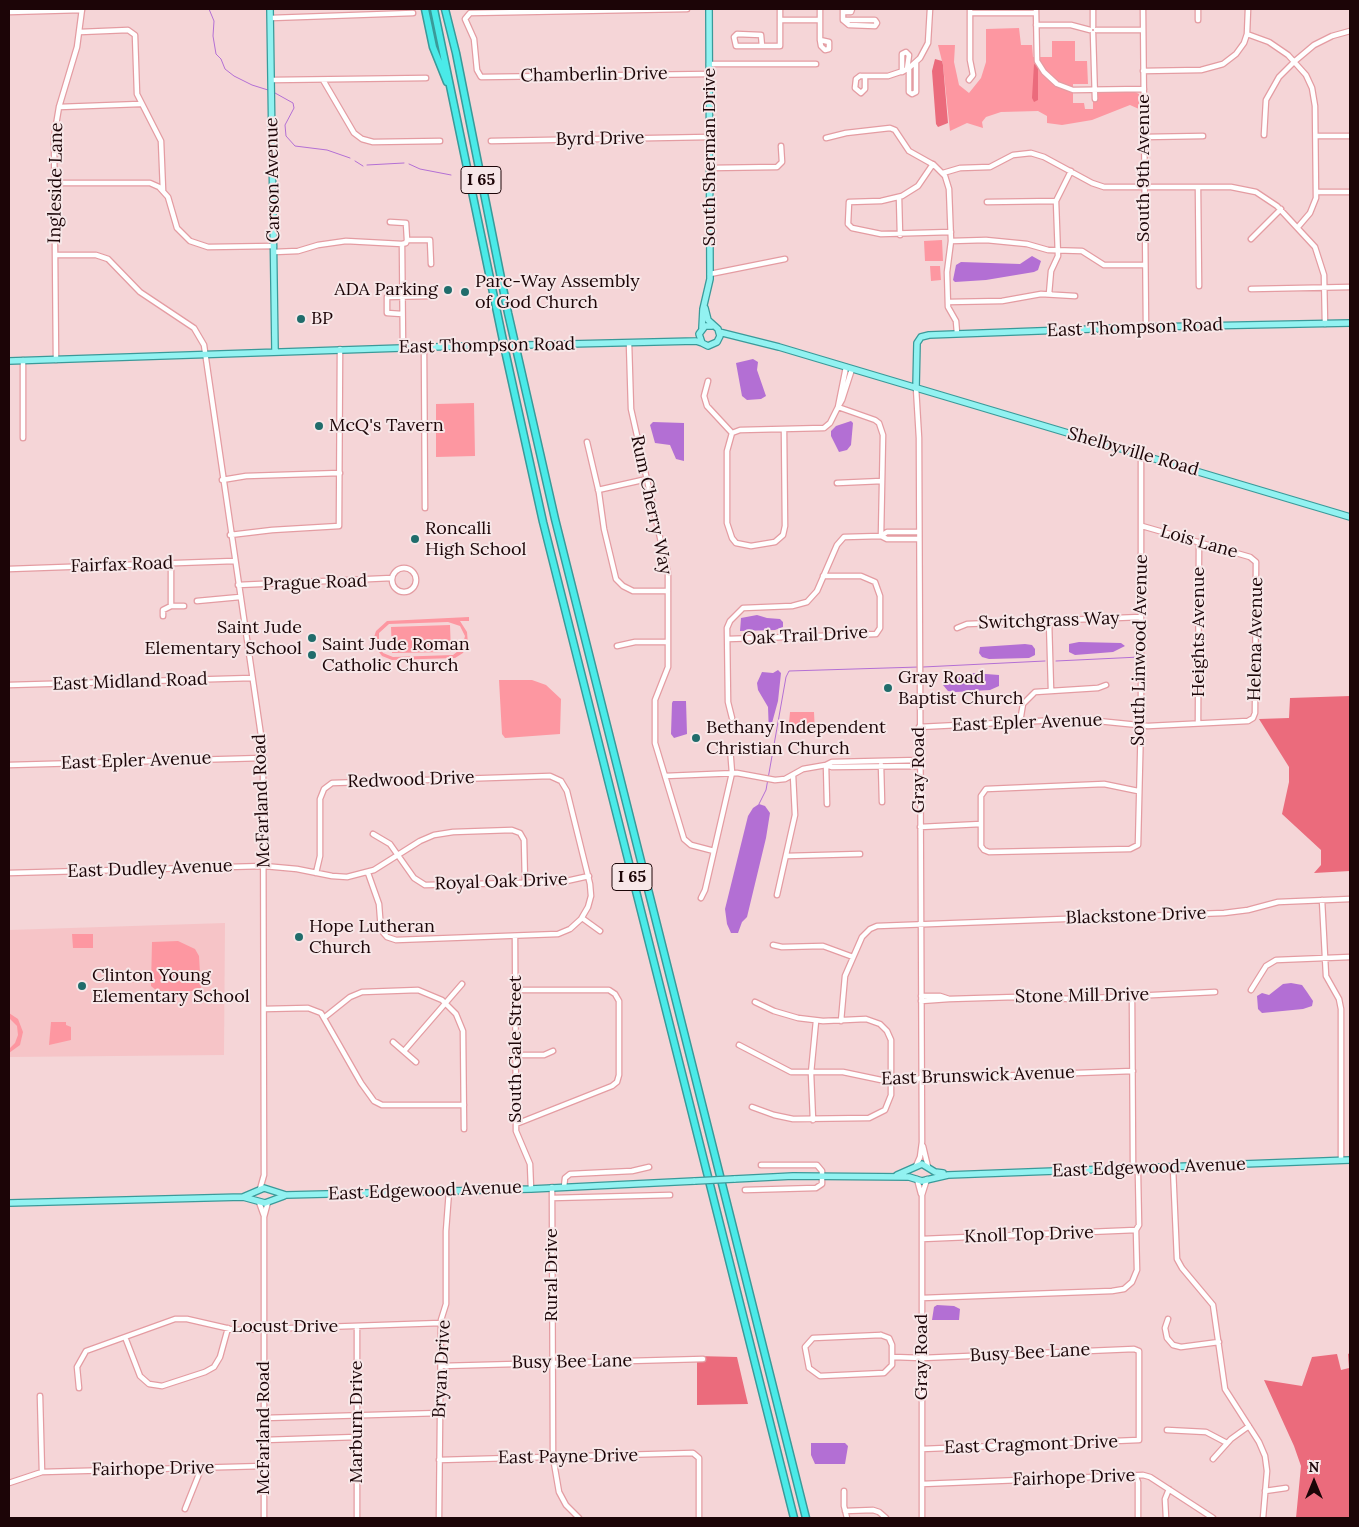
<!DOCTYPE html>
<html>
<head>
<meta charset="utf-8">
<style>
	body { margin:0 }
	#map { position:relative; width:1359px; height:1527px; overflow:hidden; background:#f5d5d7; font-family:Lora,serif }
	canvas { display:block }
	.frame { position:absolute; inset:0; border:10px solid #1c0507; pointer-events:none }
	.north { position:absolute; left:1289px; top:1457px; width:50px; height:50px; -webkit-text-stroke:4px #f7e7e8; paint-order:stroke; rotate:0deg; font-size:14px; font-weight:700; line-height:20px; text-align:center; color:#1c0507 }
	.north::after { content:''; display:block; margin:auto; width:18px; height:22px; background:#1c0507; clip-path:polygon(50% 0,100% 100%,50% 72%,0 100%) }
</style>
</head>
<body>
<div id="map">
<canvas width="1359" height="1527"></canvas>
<div class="frame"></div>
<div class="north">N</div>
</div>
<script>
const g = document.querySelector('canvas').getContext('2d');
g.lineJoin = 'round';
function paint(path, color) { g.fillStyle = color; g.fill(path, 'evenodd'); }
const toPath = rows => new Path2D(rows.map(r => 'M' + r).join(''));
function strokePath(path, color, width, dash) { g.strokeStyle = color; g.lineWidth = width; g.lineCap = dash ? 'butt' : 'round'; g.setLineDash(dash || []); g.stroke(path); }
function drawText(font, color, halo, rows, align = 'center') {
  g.font = font + ' Lora,serif'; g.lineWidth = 4; g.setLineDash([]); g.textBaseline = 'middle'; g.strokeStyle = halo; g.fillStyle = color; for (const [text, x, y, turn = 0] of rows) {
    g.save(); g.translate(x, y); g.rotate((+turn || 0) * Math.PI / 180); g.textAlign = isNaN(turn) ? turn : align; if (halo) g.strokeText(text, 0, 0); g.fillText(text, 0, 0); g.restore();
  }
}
const built = toPath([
	[225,923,224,1055,9,1057,9,930]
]);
const green = toPath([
	[1019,28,1021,45,1032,45,1033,57,1052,57,1052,41,1075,41,1075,61,1087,61,1088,84,1073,84,1073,103,1084,103,1085,109,1093,109,1093,92,1133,91,1139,94,1139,109,1130,105,1092,120,1062,125,1047,123,1047,116,1038,111,1001,112,986,117,982,122,983,128,967,123,950,131,943,65,938,45,955,45,954,62,959,85,969,93,981,78,986,62,986,29],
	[942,240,943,261,925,261,924,241],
	[930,266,940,266,941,280,931,281],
	[474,403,475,456,436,457,436,404],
	[469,617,469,621,460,621,467,632,468,644,463,653,455,658,392,660,382,656,376,648,374,637,376,631,387,621],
	[448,622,460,626,465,636,462,648,453,655,393,657,383,653,379,646,379,633,389,624],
	[450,625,451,652,392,653,391,627],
	[499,680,532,680,546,685,561,699,560,734,505,738,502,734],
	[790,712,814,712,815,733,788,733],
	[72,934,93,934,93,948,73,948],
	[178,941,195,949,199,956,201,991,157,991,151,986,152,942],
	[9,1013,18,1019,23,1032,20,1045,9,1053,9,1049,15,1043,18,1035,17,1026,9,1018],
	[51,1022,66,1022,66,1025,71,1027,71,1040,49,1045]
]);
const forest = toPath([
	[935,59,942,61,943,65,948,123,938,127,936,124,932,71],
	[1034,64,1038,66,1038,100,1034,102,1032,98],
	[1350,696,1350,871,1314,873,1321,865,1321,850,1282,814,1289,782,1289,767,1259,719,1289,718,1290,698],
	[1350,1353,1350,1518,1296,1518,1301,1466,1294,1446,1264,1380,1302,1386,1312,1357,1337,1354,1341,1370,1349,1368,1348,1354],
	[697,1356,737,1357,748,1404,697,1405]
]);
const water = toPath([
	[1032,256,1041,261,1038,270,1034,272,986,280,955,282,953,280,956,265,961,262,1020,264],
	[753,359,758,362,757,370,766,396,761,399,747,400,742,396,736,363],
	[851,421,853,423,851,445,847,450,839,452,831,436,831,431,836,426],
	[653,422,684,423,684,461,676,459,670,445,655,443,650,425],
	[757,615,767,618,780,619,783,622,783,627,775,630,740,631,741,618],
	[1079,642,1121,643,1125,646,1113,652,1075,655,1069,652,1069,644],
	[1025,644,1032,645,1035,649,1035,655,1029,658,989,659,982,657,979,653,980,647],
	[778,670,781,673,778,701,769,734,768,707,758,690,757,683,762,672,773,673],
	[973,673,999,675,999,686,990,690,956,692,948,691,943,685,944,680,950,676],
	[686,701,687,734,674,738,671,734,672,703,673,701],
	[759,804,765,806,770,813,766,838,747,917,742,922,738,933,731,933,727,924,725,909,748,816,753,808],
	[1291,983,1302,985,1307,992,1313,1001,1312,1006,1303,1009,1262,1013,1258,1009,1257,996,1262,993,1269,995,1283,984],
	[937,1305,954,1306,960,1309,959,1320,932,1320,934,1307],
	[811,1443,845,1443,848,1446,845,1464,815,1464,811,1455]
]);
const stream = toPath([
	[209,9,214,21,213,36,216,54,221,59,225,69,234,76,252,85,268,90],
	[275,93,293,103,294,108,285,125,286,136,295,146,327,150,350,158],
	[355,161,363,166],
	[409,164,420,169,451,175],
	[367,165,404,163],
	[1056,661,1140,657],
	[923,667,1045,661],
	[759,804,766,790,786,677,789,671,919,667]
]);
const minor = toPath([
	[687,9,470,13,465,19,474,39,477,70,481,77,709,74],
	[820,9,820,40,821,46,825,50,829,49,829,42,820,40],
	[843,9,843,20,849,25,875,26,877,23,875,20,843,20],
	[1036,9,1037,61,1044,72,1057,84,1073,90,1144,89],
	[1143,9,1146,327],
	[1198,9,1198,20],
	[9,12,82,10],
	[843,12,851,12,852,9],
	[970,13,1036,13],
	[271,18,413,13],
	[780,20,820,20],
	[1036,25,1071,25,1090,30],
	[1093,27,1093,9],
	[1096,30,1143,30],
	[80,32,128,30,135,35,137,94,161,141,163,190],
	[1093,33,1095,99],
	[1247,34,1269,42,1288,55,1306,75,1312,88,1315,106,1316,198,1310,213,1298,227],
	[762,46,761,35,737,34,734,37,736,46,780,46,780,9],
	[916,63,916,92,912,94,909,92,909,68,920,58,928,43,930,9],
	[709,64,816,64],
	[1143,71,1201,70,1223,64,1236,54,1244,43,1247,34,1248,9],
	[860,76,865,76,865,89,861,93,855,88,856,79,860,76],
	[865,76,888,76,900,72,902,72,907,69,909,55,906,52,902,54,902,72],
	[272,80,426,78],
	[323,80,354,133,362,139,373,142,440,141],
	[969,80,973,75,970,60,970,9],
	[59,107,140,104],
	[1264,135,1266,100,1279,77,1295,61,1314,45,1332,36,1350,31],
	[1316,136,1350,136],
	[1144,137,1203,136],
	[826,138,846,133,890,128,895,130,909,151,934,165,945,176,949,189,951,241,947,272,948,307,956,321,957,333],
	[491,141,709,137],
	[933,164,918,186,902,196,881,201,849,202,848,224,852,228,881,234,951,232],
	[710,168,777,167,782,162,781,146],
	[943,173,960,168,990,167,1013,155,1031,153,1044,157,1092,183,1104,187,1231,187,1256,192,1277,206,1315,247,1324,275,1325,324],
	[55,183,150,183,159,187,168,197,177,228,190,241,208,247,274,246],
	[1198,188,1199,286],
	[1316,192,1350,192],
	[899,197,900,235],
	[987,202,1056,201],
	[390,222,406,223,407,240],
	[1251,239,1281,209],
	[951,241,986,240,1027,244,1048,250,1082,251,1104,265,1145,265],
	[402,244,403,348],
	[402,244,406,243,407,240,430,240,431,264],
	[274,252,298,251,318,245,346,241,402,244],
	[55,255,96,255,108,259,140,292,194,328,204,345,263,749,264,1175,260,1189],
	[710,274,785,259],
	[1251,289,1350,287],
	[1049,294,1051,271,1058,256,1056,201,1071,171],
	[948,302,1002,301,1041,294,1075,296],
	[402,314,387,313,387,297,429,296],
	[629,343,631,409,668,573,668,667,655,700,655,743,684,839,691,845,714,851],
	[424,347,425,508],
	[23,360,23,438],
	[56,360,54,137,59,107,77,47,82,9],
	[846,367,838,407,842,400,852,369],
	[708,381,704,396,707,406,732,433],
	[732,433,740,430,824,428,830,423,838,407,875,420,879,423,883,435,881,536,844,537,837,545,817,591,807,602,792,606,743,608,730,621,727,628,728,702,732,718],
	[732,433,727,451,727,523,732,538,736,543,751,546,775,542,783,535,785,526,784,429],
	[587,442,599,493,604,529,616,579,623,586,633,591,668,591],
	[222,480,246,476,340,473],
	[837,483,882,481],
	[598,490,647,479],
	[919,532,887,532,881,536,887,539,919,539],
	[230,535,272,530,339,526,340,349],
	[171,563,171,606],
	'392 580a12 12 0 1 1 24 0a12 12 0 1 1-24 0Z',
	[9,569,234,561],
	[238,585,392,578],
	[197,601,240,597],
	[163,616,163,610,171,606,184,606],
	[1049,621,1051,690],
	[957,628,967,624,1141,617],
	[728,639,876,634,880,628,880,596,875,582,861,576,823,576],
	[617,646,635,642,668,642],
	[9,685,252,678],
	[1020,722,1023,704,1035,692,1098,688,1106,685],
	[1198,723,1199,542],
	[919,727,1078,719,1148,726,1248,721,1253,718,1255,713,1256,562,1250,557,1142,526],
	[919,760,832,762,826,765,832,767,919,766],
	[9,765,263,758],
	[881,765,882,802],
	[665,776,737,773,775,780,785,779,803,769,826,765,827,804],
	[1138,791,1104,784,986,789,981,796,981,846,984,850,989,852,1130,849,1138,845,1141,720,1141,454],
	[920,827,981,824],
	[373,834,390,844,414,878,425,885,562,882,589,876],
	[786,856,860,854],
	[9,873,264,866,297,869,332,876,347,877,374,870,420,841,434,835,453,832,512,830,520,833,524,840,525,883],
	[316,873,320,856,320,799,324,789,332,783,550,776,561,781,567,791,590,884,591,896,588,907,581,919,570,929,558,934,396,940,387,937,381,930,379,904,368,873],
	[777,895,795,815,793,775],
	[701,898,705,890,732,773,730,747],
	[1322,900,1326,976,1339,999,1341,1009,1341,1160],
	[582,918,600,931],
	[515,937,516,1131,530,1164,531,1189],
	[773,945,782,947,823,946,853,957],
	[515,990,609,990,615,994,619,1001,619,1075,617,1082,612,1086,516,1124],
	[1251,990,1266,966,1276,960,1350,957],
	[921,996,940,996,949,999,921,1001],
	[949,999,1016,997,1072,999,1215,992],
	[264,1009,308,1008,321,1013,361,1083,374,1101,382,1105,464,1105],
	[325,1017,350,997,362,992,418,990,442,1000,456,1014,463,1031,464,1129],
	[841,1021,845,976,862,937,870,929,877,926,1224,913,1248,910,1278,902,1350,899],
	[393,1042,416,1062],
	[739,1045,791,1072,843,1072,881,1080,1133,1071],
	[404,1051,462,984],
	[516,1055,544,1055,553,1051],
	[752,1107,774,1115,793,1119,869,1118,885,1110,891,1095,891,1040,887,1031,880,1024,866,1019,823,1021,798,1018,774,1011,755,1002],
	[813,1120,811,1073,816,1021],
	[923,1146,928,1167],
	[916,1166,920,1157,922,1142,919,438,916,388],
	[1173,1168,1177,1259,1182,1268,1213,1305,1225,1389,1259,1442,1265,1456,1267,1471,1263,1518],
	[917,1179,921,1194],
	[552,1187,553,1457,559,1492,566,1505,579,1518],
	[564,1187,565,1178,570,1174,632,1171,649,1167],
	[745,1190,816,1188,822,1184,822,1171,817,1165,761,1165],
	[552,1198,670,1195],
	[259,1202,264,1216],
	[922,1239,1136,1230],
	[922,1298,1112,1291,1124,1289,1132,1282,1137,1270,1136,1230,1139,1225,1138,1174,1133,1163,1132,996],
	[1168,1319,1165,1328,1167,1338,1173,1345,1181,1347,1219,1342],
	[881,1335,889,1338,892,1345,892,1365,884,1373,820,1376,809,1368,805,1347,813,1338,881,1335],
	[125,1337,140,1376,149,1384,162,1386,205,1372,214,1367,220,1357,228,1328],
	[893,1357,922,1358,1134,1349,1139,1351,1139,1440,922,1449],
	[441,1366,703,1359],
	[79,1388,77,1367,86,1351,175,1319,187,1319,235,1330,441,1323],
	[40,1396,42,1472],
	[264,1418,440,1413],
	[1167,1430,1206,1432,1227,1443],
	[264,1440,357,1437],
	[1213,1459,1231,1439,1249,1426],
	[439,1460,693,1453,699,1458,699,1518],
	[1136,1477,1138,1482,1138,1518],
	[9,1483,42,1472,264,1466],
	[922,1484,1143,1475,1150,1477,1213,1518],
	[844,1491,844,1506,847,1518],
	[1265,1491,1286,1488],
	[185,1509,201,1469],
	[845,1511,873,1510,879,1512,886,1518],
	[264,1518,264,1217,268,1202],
	[357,1518,357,1326],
	[439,1518,441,1320,446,1304,446,1231,449,1191],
	[922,1518,922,1195,927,1179],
	[1166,1518,1165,1499,1169,1489]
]);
const major = toPath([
	[270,9,275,351],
	[705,308,708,320,718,329,720,336,717,342,708,346,702,343,699,334,705,326,712,326],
	[702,328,703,309,710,279,709,9],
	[719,332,779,347,1350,517],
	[527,345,696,341,702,343],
	[9,361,493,345],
	[916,388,917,343,921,337,929,335,1146,327,1350,323],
	[897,1175,922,1164,935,1172,943,1173],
	[734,1179,793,1176,909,1177,922,1181,948,1175,1350,1160],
	[243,1197,264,1188,286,1195,531,1189,695,1181],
	[9,1203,243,1197,265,1203,284,1196]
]);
const highway = toPath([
	[425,9,433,47,447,82],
	[434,9,506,355,543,522,794,1518],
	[445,9,456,53,508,313,555,519,806,1518]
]);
const majorBridge = toPath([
	[493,345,527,345],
	[695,1181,734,1179]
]);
const markers = [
	[448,290,5,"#206c6b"],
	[465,292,5,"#206c6b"],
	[301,319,5,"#206c6b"],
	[319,426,5,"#206c6b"],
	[415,539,5,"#206c6b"],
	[312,638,5,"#206c6b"],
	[312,655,5,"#206c6b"],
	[888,688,5,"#206c6b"],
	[696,738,5,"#206c6b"],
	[299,937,5,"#206c6b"],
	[82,986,5,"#206c6b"]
];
const shields = [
	[481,180,40],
	[632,877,40]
];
const shieldNames = [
	["I 65",481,180],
	["I 65",632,877]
];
const streetNames = [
	["Chamberlin Drive",594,75,-1],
	["Byrd Drive",600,139,-1],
	["South Sherman Drive",710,157,-90],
	["South 9th Avenue",1144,168,-90],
	["Carson Avenue",273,180,-91],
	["Ingleside Lane",56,183,-89],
	["East Thompson Road",1135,328,-2],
	["East Thompson Road",487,346,-1],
	["Shelbyville Road",1133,452,16],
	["Rum Cherry Way",651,505,78],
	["Lois Lane",1199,542,16],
	["Fairfax Road",122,565,-2],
	["Prague Road",315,583,-2],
	["Switchgrass Way",1049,621,-2],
	["Heights Avenue",1199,632,-90],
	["Oak Trail Drive",805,636,-3],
	["Helena Avenue",1256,639,-89],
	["South Linwood Avenue",1140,650,-89],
	["East Midland Road",130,682,-2],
	["East Epler Avenue",1027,723,-2],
	["East Epler Avenue",136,761,-2],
	["Gray Road",919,770,-90],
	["Redwood Drive",411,780,-2],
	["McFarland Road",262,801,-92],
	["East Dudley Avenue",150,869,-2],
	["Royal Oak Drive",501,882,-2],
	["Blackstone Drive",1136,916,-2],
	["Stone Mill Drive",1082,996,-1],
	["South Gale Street",516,1049,-90],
	["East Brunswick Avenue",978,1076,-2],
	["East Edgewood Avenue",1149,1168,-2],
	["East Edgewood Avenue",425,1191,-2],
	["Knoll Top Drive",1029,1235,-2],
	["Rural Drive",552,1275,-90],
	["Locust Drive",285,1327],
	["Busy Bee Lane",1030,1353,-3],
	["Gray Road",922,1357,-90],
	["Busy Bee Lane",572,1362,-1],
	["Bryan Drive",442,1369,-87],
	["Marburn Drive",357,1422,-90],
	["McFarland Road",264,1428,-90],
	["East Cragmont Drive",1031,1445,-2],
	["East Payne Drive",568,1457,-1],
	["Fairhope Drive",153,1469,-1],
	["Fairhope Drive",1074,1478,-2]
];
const poiNames = [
	["Parc-Way Assembly",475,282],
	["of God Church",475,303],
	["ADA Parking",438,290,"right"],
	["BP",311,319],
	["McQ's Tavern",329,426],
	["Roncalli",425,529],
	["High School",425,550],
	["Saint Jude",302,628,"right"],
	["Elementary School",302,649,"right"],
	["Saint Jude Roman",322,645],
	["Catholic Church",322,666],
	["Gray Road",898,678],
	["Baptist Church",898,699],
	["Bethany Independent",706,728],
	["Christian Church",706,749],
	["Hope Lutheran",309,927],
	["Church",309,948],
	["Clinton Young",92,976],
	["Elementary School",92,997]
];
paint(built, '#f6c4c7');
paint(green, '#fd97a1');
paint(forest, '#eb6b7c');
paint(water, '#b36fd4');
strokePath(stream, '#b36fd4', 1);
strokePath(minor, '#e49ca2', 7);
strokePath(major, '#3a9a99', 8);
strokePath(highway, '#3a9a99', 9);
strokePath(minor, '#fff', 4.5);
strokePath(major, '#92f2f1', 5.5);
strokePath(highway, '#4aeae8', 6);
strokePath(majorBridge, '#3a9a99', 8, []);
strokePath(majorBridge, '#92f2f1', 5.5);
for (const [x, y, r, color] of markers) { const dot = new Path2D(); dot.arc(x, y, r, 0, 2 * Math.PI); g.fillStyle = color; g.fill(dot); strokePath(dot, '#f7e7e8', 2); }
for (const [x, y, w] of shields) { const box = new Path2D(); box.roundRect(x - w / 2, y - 13.5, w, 27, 4); g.fillStyle = '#f7e7e8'; g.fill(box); strokePath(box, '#1c0507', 1); }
drawText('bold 16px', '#1c0507', null, shieldNames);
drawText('18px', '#1c0507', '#f7e7e8', streetNames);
drawText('18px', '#1c0507', '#f7e7e8', poiNames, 'left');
</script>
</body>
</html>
